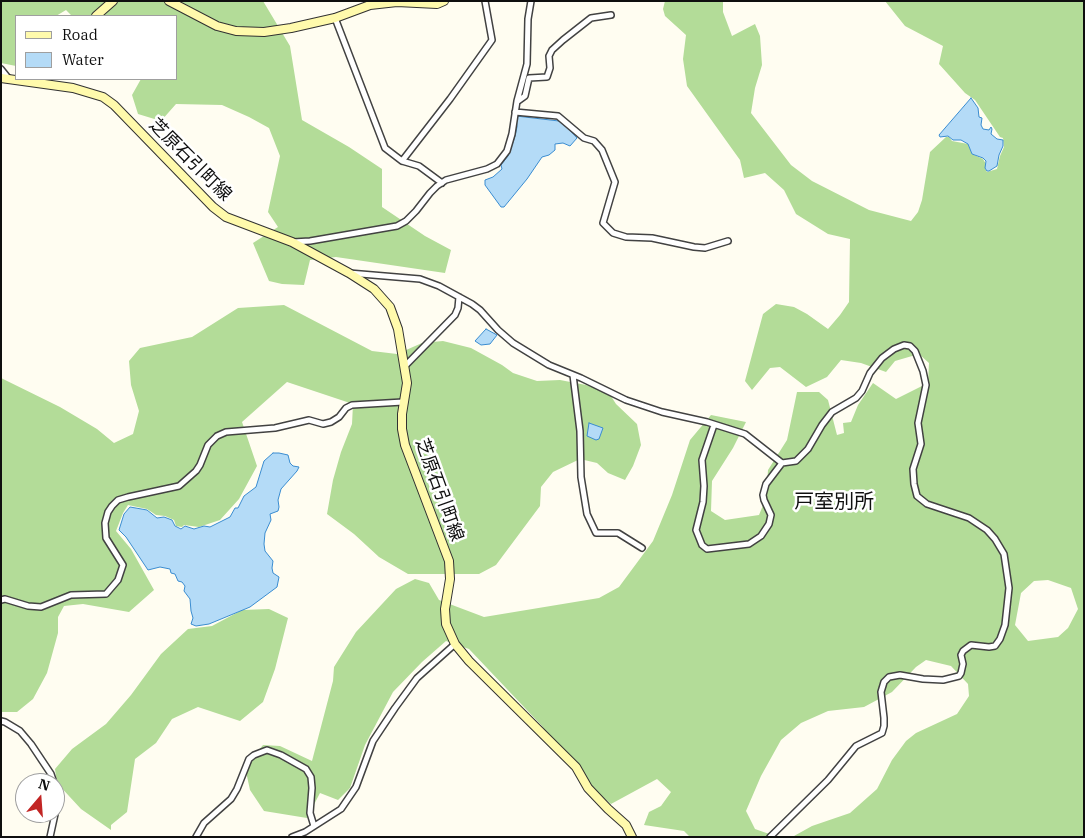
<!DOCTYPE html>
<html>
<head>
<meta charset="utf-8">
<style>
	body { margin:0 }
	#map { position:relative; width:1085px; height:838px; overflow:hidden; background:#fffdf1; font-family:"IBM Plex Serif",serif }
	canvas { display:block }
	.frame { position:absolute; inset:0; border:2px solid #0f0f0f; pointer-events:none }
	.legend { position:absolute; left:15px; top:15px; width:162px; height:65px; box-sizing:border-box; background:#fff; border:1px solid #9f9f9f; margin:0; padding:6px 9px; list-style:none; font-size:15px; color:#0f0f0f }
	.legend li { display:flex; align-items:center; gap:10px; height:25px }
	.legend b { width:25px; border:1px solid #9f9f9f }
	.north { position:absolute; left:15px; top:773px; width:50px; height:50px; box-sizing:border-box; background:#fff; border:1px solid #9f9f9f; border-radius:50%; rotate:18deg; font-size:14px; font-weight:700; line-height:20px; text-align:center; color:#0f0f0f }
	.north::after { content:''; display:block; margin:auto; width:18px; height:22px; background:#c22524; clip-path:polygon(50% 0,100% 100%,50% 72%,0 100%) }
</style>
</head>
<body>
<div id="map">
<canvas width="1085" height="838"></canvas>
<div class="frame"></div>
<ul class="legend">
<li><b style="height:6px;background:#fffaac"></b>Road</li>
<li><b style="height:14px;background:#b4dbf7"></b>Water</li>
</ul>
<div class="north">N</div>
</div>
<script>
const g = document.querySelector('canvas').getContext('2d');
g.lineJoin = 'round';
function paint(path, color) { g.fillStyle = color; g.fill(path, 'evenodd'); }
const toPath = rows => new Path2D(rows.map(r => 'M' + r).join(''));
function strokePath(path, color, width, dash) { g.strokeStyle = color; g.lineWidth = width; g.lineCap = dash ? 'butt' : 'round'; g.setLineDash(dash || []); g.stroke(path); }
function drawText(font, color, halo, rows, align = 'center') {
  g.font = font + ' "IBM Plex Serif","Noto Sans JP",serif'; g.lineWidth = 5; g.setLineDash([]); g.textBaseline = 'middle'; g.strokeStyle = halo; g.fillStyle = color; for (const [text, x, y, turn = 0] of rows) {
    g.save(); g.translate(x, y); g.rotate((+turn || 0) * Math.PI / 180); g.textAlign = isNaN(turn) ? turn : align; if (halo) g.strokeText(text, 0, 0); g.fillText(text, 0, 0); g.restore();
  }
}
const forest = toPath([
	[1,1,263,1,290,46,302,120,349,147,382,169,382,207,425,236,451,250,445,273,336,257,310,260,304,285,282,284,269,281,253,243,278,227,268,212,280,156,269,128,249,117,222,105,176,104,161,121,138,114,132,95,141,79,176,79,176,16,72,16,66,10,56,16,16,16,16,66,1,63],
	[665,1,723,1,723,12,732,36,755,24,760,36,762,65,755,88,751,113,791,165,812,181,869,210,911,221,918,212,922,200,930,152,946,137,949,137,952,141,968,144,972,154,983,159,986,164,985,168,987,172,997,169,1000,156,1004,147,1003,138,1000,137,975,100,965,93,939,64,943,46,905,26,885,1,1084,1,1084,837,690,837,684,831,644,825,649,812,661,806,671,792,657,779,611,804,577,775,542,726,469,649,446,641,422,662,393,692,365,745,350,788,338,800,320,793,307,818,264,811,250,790,245,767,263,745,280,746,312,761,333,681,334,667,356,632,396,589,415,579,429,583,439,600,484,617,599,598,619,587,653,541,672,495,690,440,711,415,746,422,733,448,712,481,711,511,725,520,759,515,766,498,768,470,787,440,797,392,819,392,828,400,837,435,844,433,843,423,851,422,858,405,873,383,896,399,928,383,929,363,919,354,895,361,886,372,861,363,841,360,827,377,806,387,780,367,770,368,752,390,745,381,763,314,776,304,794,307,807,314,828,329,840,315,849,302,850,239,828,234,796,214,784,190,765,173,744,178,740,160,687,86,683,59,686,35,665,16,663,9],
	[1048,580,1071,588,1078,609,1068,628,1058,637,1028,641,1015,625,1021,593,1034,581],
	[926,660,951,666,968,684,969,696,957,714,916,733,906,741,892,760,877,789,850,813,812,826,794,836,775,836,755,829,746,811,761,776,781,740,801,723,828,711,864,707,892,692,916,667],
	[284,305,372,351,397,354,422,343,443,341,471,348,502,365,513,373,537,381,560,380,586,385,609,393,616,404,637,424,641,445,633,466,625,480,608,473,597,463,580,459,553,472,541,487,540,506,496,565,479,574,408,574,379,557,354,534,327,514,333,480,341,452,352,424,353,404,287,382,242,422,257,466,239,499,220,520,199,527,184,525,182,527,176,526,174,520,165,516,156,515,147,509,128,505,123,513,116,531,131,549,154,590,129,612,83,604,64,606,58,617,58,633,47,673,33,699,17,712,1,712,1,378,60,407,97,429,114,443,133,434,139,411,131,385,129,361,140,348,192,337,238,308],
	[269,609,288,618,275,669,263,702,240,721,198,707,172,719,156,743,135,759,127,812,111,825,111,830,81,809,57,783,55,769,72,749,106,724,131,695,161,654,188,629,212,626,242,610]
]);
const water = toPath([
	[971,98,978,108,979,117,982,118,981,125,983,129,989,130,991,127,992,129,991,134,997,139,1003,140,1003,146,999,155,997,166,989,171,987,171,985,168,986,161,983,158,972,154,968,144,961,140,953,140,948,136,940,137,939,135,971,98],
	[516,116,559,121,564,124,577,138,570,146,563,143,555,144,555,150,549,155,542,157,527,179,504,207,501,207,485,185,485,180,493,177,502,169,501,165,508,156,515,136,517,127,516,116],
	[486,329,497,335,490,344,481,345,475,341,486,329],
	[589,423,603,428,599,439,596,440,587,436,589,423],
	[273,453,279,453,288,455,290,463,293,466,299,467,297,471,281,489,278,500,279,507,278,511,270,514,271,520,265,533,264,544,265,551,273,561,272,568,273,573,279,577,277,587,250,607,209,624,196,626,191,624,193,618,191,611,190,599,184,591,185,586,182,582,178,581,175,574,171,573,170,569,160,567,148,570,126,537,119,530,124,514,130,507,147,510,157,518,164,517,172,520,175,526,181,529,185,526,194,529,204,526,210,527,230,517,235,508,238,508,244,496,256,487,264,461,273,453]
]);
const street = toPath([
	[335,18,385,148,402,161,419,166,442,183],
	[1,69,9,79],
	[518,101,525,96,529,78,547,77,550,68,549,56,552,50,563,40,591,18,611,15],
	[515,112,558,116,584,138,594,141,602,150,615,182,603,223,613,233,626,237,652,238,694,247,705,248,728,241],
	[402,161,450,99,492,40,485,1],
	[293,242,310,241,397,226,406,221,416,211,430,193,437,186,446,180,487,169,497,164,507,151,512,134,517,101,527,64,528,19,531,1],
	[349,273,420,279,439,286,472,304,480,310,498,330,513,343,549,365,581,378,626,400,662,412,707,422,745,434,782,463,796,461,808,449,822,425,832,412,856,398,862,391,870,373,882,358,894,349,904,345,910,346,915,351,923,371,926,385,918,423,921,444,913,469,914,484,917,496,927,504,969,518,987,530,995,539,1004,554,1009,588,1005,625,1000,639,995,646,989,647,971,645,963,651,961,655,963,664,961,673,959,676,943,680,923,679,900,675,889,677,884,682,881,692,884,718,884,726,882,733,856,746,828,780,770,837],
	[405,366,455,315,458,308,459,297],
	[573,375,580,431,581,477,587,514,596,533,618,533,642,548],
	[714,425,702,460,704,486,703,502,696,530,702,545,707,549,749,544,761,536,769,524,771,515,764,500,763,495,766,484,782,463],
	[1,600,5,599,28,606,41,607,71,595,106,594,118,580,123,565,106,538,105,523,108,512,112,506,118,500,128,497,179,486,196,471,200,465,208,445,217,436,226,432,275,428,309,420,323,424,331,422,339,417,346,408,352,405,403,402],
	[1,721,5,722,20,731,31,744,51,774,54,783],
	[50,837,57,805,55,788],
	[196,837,204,823,231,799,237,789,249,759,254,755,267,750,281,755,306,769,311,777,312,788,310,813,314,826],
	[292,837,305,832,341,809,356,787,373,741,395,708,417,678,455,644]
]);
const secondary = toPath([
	[169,1,217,26,236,31,264,32,291,28,335,18,370,5,397,2,437,4,444,1],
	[96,16,113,1],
	[1,78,73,88,103,97,114,105,213,207,226,217,292,242,349,273,374,289,390,307,398,329,407,383,402,414,402,429,405,445,449,561,450,579,445,609,446,624,455,644,469,661,576,767,588,788,608,809,626,825,632,837]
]);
const streetNames = [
	["芝原石引町線",190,160,45],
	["芝原石引町線",439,490,70]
];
const quarterNames = [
	["戸室別所",834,502]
];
paint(forest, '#b3dc98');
paint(water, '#b4dbf7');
strokePath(water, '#3a8cd0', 1);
strokePath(street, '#424242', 8);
strokePath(secondary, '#313131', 10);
strokePath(street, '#fff', 5);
strokePath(secondary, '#fffaac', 8);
drawText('18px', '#0f0f0f', '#fff', streetNames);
drawText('20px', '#0f0f0f', '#fff', quarterNames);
</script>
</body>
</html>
